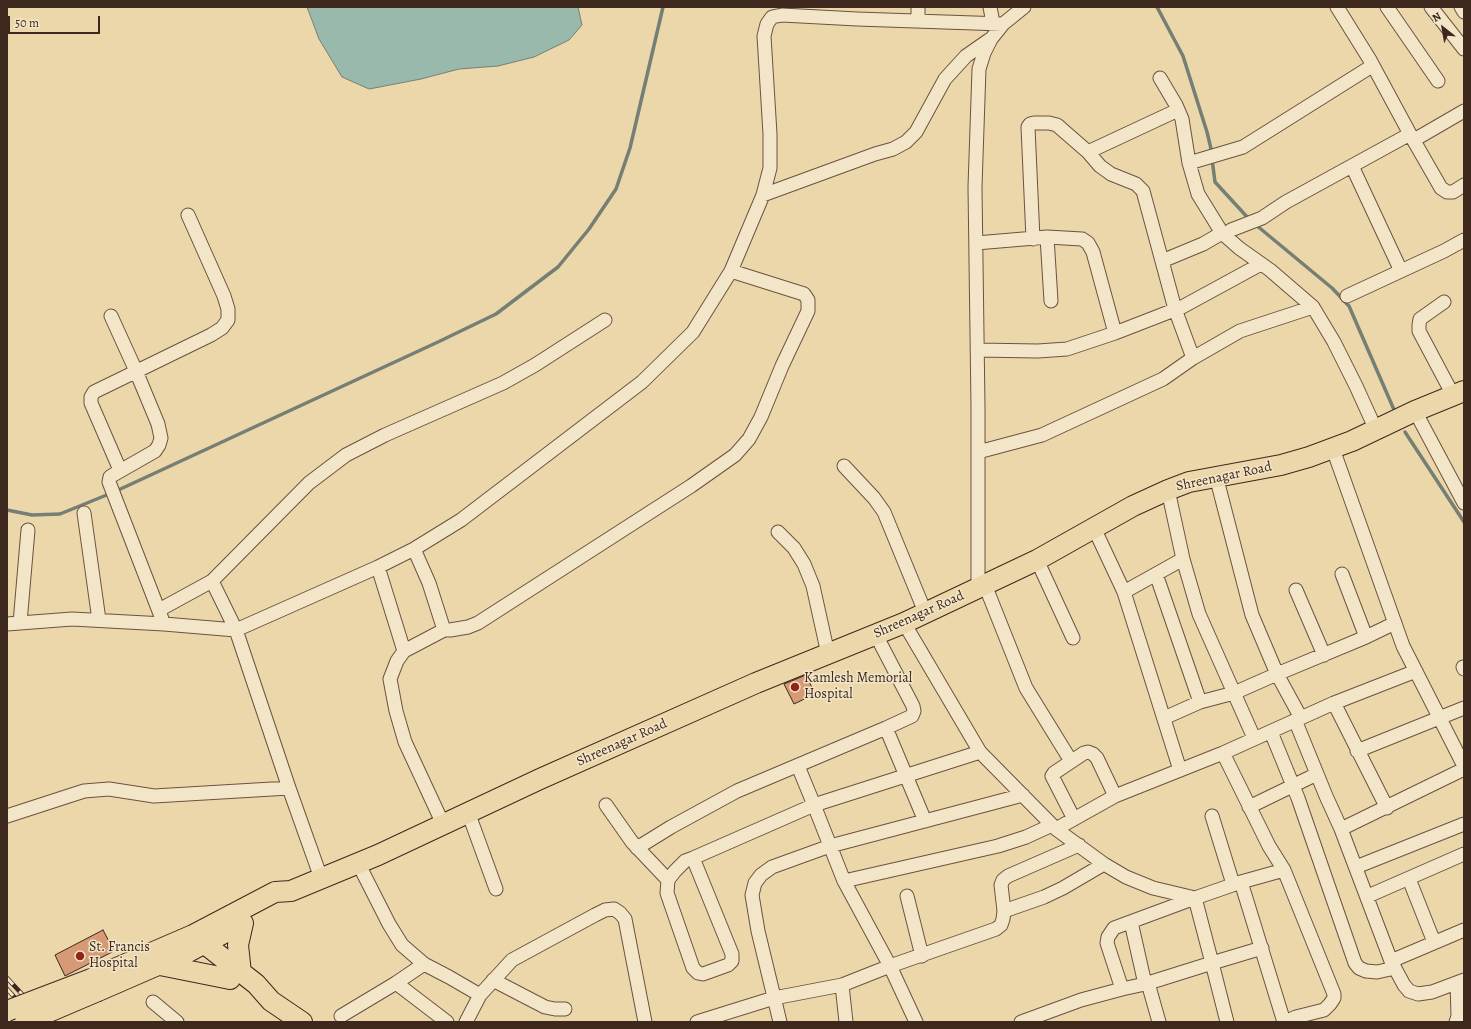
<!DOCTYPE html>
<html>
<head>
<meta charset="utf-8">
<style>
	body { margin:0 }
	#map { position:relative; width:1471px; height:1029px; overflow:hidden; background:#ecd7ab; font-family:Alegreya,serif }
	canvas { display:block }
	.frame { position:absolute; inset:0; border:8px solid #3e271d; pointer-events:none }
	.north { position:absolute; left:1423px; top:8px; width:40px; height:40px; -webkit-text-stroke:3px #f3e5c8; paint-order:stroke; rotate:329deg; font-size:11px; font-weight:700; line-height:16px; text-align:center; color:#3e271d }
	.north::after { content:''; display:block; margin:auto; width:14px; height:18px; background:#3e271d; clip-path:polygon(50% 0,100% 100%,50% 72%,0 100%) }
	.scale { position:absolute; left:8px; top:16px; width:92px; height:18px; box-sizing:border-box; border:2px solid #3e271d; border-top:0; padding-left:5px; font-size:12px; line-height:14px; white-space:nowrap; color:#3e271d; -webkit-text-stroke:3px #f3e5c8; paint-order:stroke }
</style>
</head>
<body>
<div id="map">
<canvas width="1471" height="1029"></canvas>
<div class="frame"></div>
<div class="north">N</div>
<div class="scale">50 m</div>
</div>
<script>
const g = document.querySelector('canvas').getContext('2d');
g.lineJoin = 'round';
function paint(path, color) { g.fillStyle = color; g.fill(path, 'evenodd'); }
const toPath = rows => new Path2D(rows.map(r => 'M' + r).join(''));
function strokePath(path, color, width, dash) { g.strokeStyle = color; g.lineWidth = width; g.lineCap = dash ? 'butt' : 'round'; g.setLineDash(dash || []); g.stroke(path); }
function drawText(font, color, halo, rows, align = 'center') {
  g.font = font + ' Alegreya,serif'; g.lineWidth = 3; g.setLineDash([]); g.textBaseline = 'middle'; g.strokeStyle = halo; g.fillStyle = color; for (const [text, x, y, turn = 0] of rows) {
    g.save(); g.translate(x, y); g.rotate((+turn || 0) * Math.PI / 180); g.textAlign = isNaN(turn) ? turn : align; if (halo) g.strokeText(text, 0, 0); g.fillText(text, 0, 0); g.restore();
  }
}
const water = toPath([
	[307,7,578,7,582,25,569,40,534,57,498,66,459,69,421,79,369,89,342,77,319,39,307,7]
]);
const stream = toPath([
	[1157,7,1183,56,1207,132,1212,153],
	[1212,159,1215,182,1249,219],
	[1256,225,1332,288,1349,306,1395,412],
	[1405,432,1464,522],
	[7,510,32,515,60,514,114,492,438,342,496,314,558,267,589,229,616,189,630,148,663,7]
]);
const building = toPath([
	[806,675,815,694,794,704,784,684,806,675],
	[103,930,114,951,65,976,55,955,103,930]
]);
const minor = toPath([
	[990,7,993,23],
	[1337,7,1370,60,1410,134],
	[1387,7,1438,81],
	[1431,7,1464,49],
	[1461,7,1464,12],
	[918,21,918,7],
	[1160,78,1176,105,1182,119,1189,163,1198,194,1222,233,1239,248,1270,270,1313,307],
	[1414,140,1464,111],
	[1088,152,1178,110],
	[1189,163,1243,147,1372,66],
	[1352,166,1401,271],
	[763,195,875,154,893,149,906,142,916,132,945,79,966,56,989,40],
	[1231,230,1262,218,1286,202,1410,134,1441,188,1447,192,1453,192,1464,185],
	[1047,237,1051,301],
	[1033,239,1028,127,1030,124,1034,123,1049,123,1057,125,1065,132,1088,152,1100,166,1111,174,1136,184,1143,191,1175,309,1193,358],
	[976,243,1047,237,1082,239,1088,243,1093,252,1115,333],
	[1162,261,1203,244,1222,233],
	[1347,296,1444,251,1464,240],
	[1444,302,1420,319,1419,325,1419,331,1453,395],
	[111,316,136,371,158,424,161,438,159,445,155,451,113,475,110,477,109,482,162,619],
	[977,350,1038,351,1067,349,1115,333,1182,307,1261,264],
	[1415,411,1464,503],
	[1333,449,1403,646,1464,766],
	[978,452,1042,435,1163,379,1193,358,1240,331,1313,307,1334,342,1356,386,1376,430],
	[844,466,874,498,884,512,925,612],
	[120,470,91,403,91,397,94,392,211,335,222,328,228,320,228,309,224,296,188,215],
	[1216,476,1252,615,1277,674,1301,718],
	[1168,490,1183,559,1199,614,1254,738],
	[84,513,99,620],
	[1094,528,1124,592,1180,770],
	[778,532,794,548,804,564,813,586,828,654],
	[414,549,429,583,444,630],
	[1037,560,1073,638],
	[378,567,404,651],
	[1156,574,1200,702],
	[1342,574,1366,637],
	[212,581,236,630,289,788,321,878],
	[985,585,1026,688,1071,761],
	[978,588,978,407,975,187,979,69,984,53,991,39,1003,24,1024,7],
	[1296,590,1324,655],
	[1124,592,1183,559],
	[159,610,212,581,309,483,346,455,385,435,503,383,535,365,605,320],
	[20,623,28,530],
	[904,623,980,752,1056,829,1104,864,1126,877,1153,888,1195,898,1241,882,1284,870,1269,846,1223,753],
	[7,624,72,619,164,624,236,630,378,567,414,549,461,520,642,382,693,332,731,271,763,195,770,168,770,134,764,36,767,24,772,17,782,15,857,19,1003,24],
	[1463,667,1464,669],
	[1334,703,1387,808],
	[1164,718,1200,702,1234,693,1277,674,1366,637,1395,623],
	[1295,720,1326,796,1341,829,1391,961,1404,985,1409,991,1418,994,1432,992,1464,980],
	[886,728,925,821],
	[1271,732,1298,798,1355,963,1359,968,1366,971,1377,972,1395,968],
	[1357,751,1464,708],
	[798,766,814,805,844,881,890,966,916,1022],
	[606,805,632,842,668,880],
	[1249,807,1317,774],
	[468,812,496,889],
	[7,816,84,791,109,789,154,796,289,788],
	[1212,816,1233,884],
	[1074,819,1052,776,1054,773,1084,753,1088,752,1093,754,1097,758,1115,796],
	[443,824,405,742,396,711,390,679,397,661,404,651,444,630,450,630,468,627,478,623,691,486,735,455,749,439,761,417,782,366,808,311,808,300,804,294,731,271],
	[1056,829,1115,796,1223,753,1334,703,1416,671],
	[1341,829,1464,769],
	[637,848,671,827,737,791,886,728,912,716,914,711,913,706,876,635],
	[693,858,732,954,732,961,728,965,703,974,698,973,693,968,667,893,668,880,675,871,685,861,693,858,814,805,980,752],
	[358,863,389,924,402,945,424,964,449,977,480,995],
	[1356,867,1464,824],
	[1284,870,1334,994,1334,998,1330,1004,1324,1010,1296,1017,1285,1022],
	[1409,879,1434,942],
	[844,881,998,846,1026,837,1052,825],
	[1241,882,1284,1022],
	[907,896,922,956],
	[1368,896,1464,854],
	[1004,911,1044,897,1063,888,1104,864],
	[1131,922,1145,984],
	[1391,961,1464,930],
	[493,980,545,1007,555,1009,565,1009],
	[396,983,447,1022],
	[1148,983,1159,1022],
	[842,985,846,1022],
	[153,1002,177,1022],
	[341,1016,396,983,424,964],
	[466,1022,480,995,512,960,595,915,605,910,614,909,620,913,625,919,645,1022],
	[697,1022,774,998,842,985,890,966,996,929,1001,925,1003,919,1004,911,1001,885,1003,880,1008,876,1079,845],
	[780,1022,758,931,752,895,755,883,761,875,772,867,830,846,1023,795],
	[1021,1022,1081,1000,1122,989],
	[1227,1022,1212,963,1195,898,1114,928,1108,937,1107,943,1122,989,1145,984,1212,963,1262,948],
	[1456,1022,1458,1016,1457,983]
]);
const highway = toPath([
	[196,937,256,984,271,1001,302,1022],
	[160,965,230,979],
	[241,973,238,945,243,923],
	[91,979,193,935,275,892,291,891,378,855,540,779,756,683,904,623,1037,560,1133,506,1168,490,1189,482,1281,465,1309,457,1352,441,1415,411,1464,391],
	[98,991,190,951,228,931]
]);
const rail = toPath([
	[7,978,48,1022],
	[7,989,37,1022],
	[7,1009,20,1022]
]);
const highwayBridge = toPath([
	[7,1011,91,979],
	[25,1022,98,991]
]);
const markers = [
	[795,687,5,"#8f2418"],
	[80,956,5,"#8f2418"]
];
const streetNames = [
	["Shreenagar Road",1224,477,-12],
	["Shreenagar Road",919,615,-24],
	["Shreenagar Road",622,743,-24]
];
const poiNames = [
	["Kamlesh Memorial",804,679],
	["Hospital",804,695],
	["St. Francis",89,948],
	["Hospital",89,964]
];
paint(water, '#99b9ac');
strokePath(water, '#757f73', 1);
strokePath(stream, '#757f73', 3.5);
paint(building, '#d69a77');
strokePath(building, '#3e271d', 1);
strokePath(minor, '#6a5340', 15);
strokePath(highway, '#3e271d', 22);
strokePath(minor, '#f3e5c8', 13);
strokePath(highway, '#ecd7ab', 20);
strokePath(rail, '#3e271d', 4.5);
strokePath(rail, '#f3e5c8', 3, [9]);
strokePath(highwayBridge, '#3e271d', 22, []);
strokePath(highwayBridge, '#ecd7ab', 20);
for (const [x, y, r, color] of markers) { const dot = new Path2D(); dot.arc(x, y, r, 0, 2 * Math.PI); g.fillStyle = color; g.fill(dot); strokePath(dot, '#f3e5c8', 1.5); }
drawText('14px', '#3e271d', '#f3e5c8', streetNames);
drawText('14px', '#3e271d', '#f3e5c8', poiNames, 'left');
</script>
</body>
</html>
